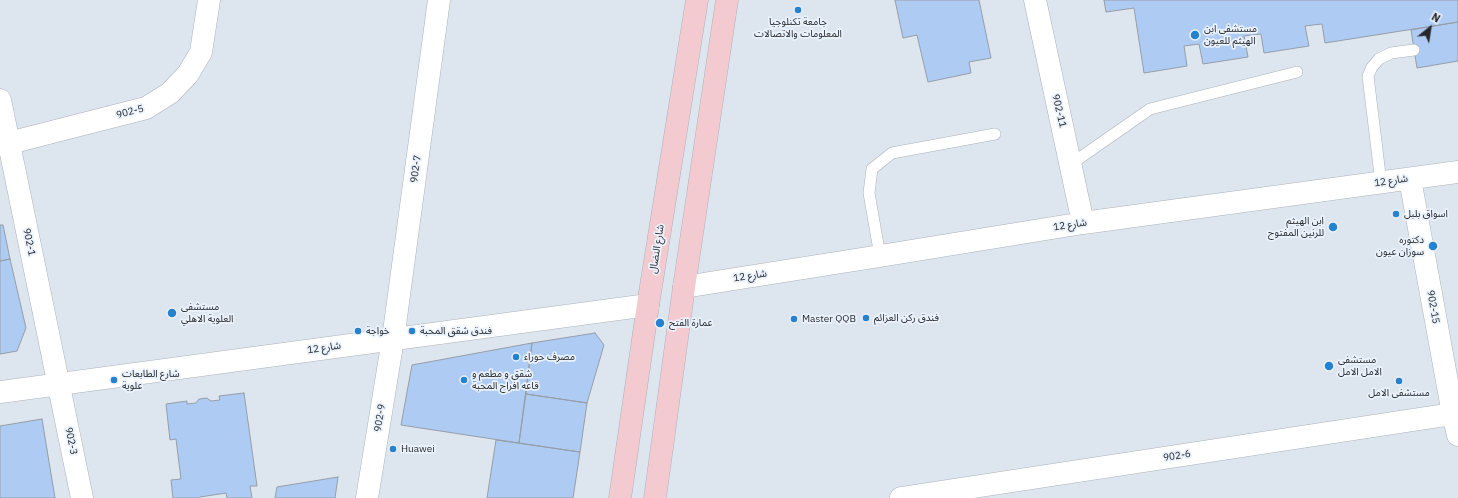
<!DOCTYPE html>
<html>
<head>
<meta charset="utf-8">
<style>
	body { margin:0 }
	#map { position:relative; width:1458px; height:498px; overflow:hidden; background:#dde5ef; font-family:"IBM Plex Sans",sans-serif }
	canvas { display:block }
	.north { position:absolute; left:1410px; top:8px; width:40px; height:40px; -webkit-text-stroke:3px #eaf2fc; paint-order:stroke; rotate:30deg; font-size:11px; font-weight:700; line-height:16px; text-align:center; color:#25282c }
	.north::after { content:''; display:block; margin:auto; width:14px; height:18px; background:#25282c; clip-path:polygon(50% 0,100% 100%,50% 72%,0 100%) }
</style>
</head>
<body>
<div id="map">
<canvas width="1458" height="498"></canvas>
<div class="north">N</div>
</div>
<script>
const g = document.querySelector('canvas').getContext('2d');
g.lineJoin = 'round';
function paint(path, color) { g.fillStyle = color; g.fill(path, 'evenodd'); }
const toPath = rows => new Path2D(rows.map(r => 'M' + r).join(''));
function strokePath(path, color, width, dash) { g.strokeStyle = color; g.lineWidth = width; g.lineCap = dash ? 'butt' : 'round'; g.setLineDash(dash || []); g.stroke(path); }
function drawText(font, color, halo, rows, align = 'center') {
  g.font = font + ' "IBM Plex Sans","Noto Sans Arabic",sans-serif'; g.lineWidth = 3.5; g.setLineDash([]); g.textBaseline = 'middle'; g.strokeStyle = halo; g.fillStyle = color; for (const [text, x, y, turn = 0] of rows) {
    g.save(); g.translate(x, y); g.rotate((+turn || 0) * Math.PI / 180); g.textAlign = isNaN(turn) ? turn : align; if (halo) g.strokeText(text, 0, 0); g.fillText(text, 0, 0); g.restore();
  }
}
const building = toPath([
	[895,0,979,0,991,58,969,62,971,73,928,82,917,35,903,38,895,0],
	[1104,0,1458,0,1458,22,1325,43,1322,24,1305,26,1309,46,1264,53,1261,34,1244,36,1248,57,1203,64,1199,44,1184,46,1187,66,1144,73,1134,8,1106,12,1104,0],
	[1458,22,1458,61,1417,68,1411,30,1458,22],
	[0,225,3,225,10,259,0,261,0,225],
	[10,259,26,328,17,351,0,354,0,261,10,259],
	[595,333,604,345,587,403,526,394,532,343,595,333],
	[532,343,519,443,401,425,412,365,532,343],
	[244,393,257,486,250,486,252,498,227,498,226,493,200,497,200,498,173,498,171,480,181,479,176,439,170,440,166,404,187,401,187,404,196,403,199,399,207,398,211,401,220,400,219,396,244,393],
	[526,394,587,403,580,452,519,443,526,394],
	[42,419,55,498,0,498,0,426,42,419],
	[496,440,580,452,573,498,487,498,496,440],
	[338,477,335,498,275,498,277,487,338,477]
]);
const lane = toPath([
	[1071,164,1150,109,1297,72],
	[1381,183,1368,76,1372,67,1379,59,1391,53,1414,50],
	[880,256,869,193,872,169,892,153,995,134]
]);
const street = toPath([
	[1035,0,1083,223],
	[0,100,82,498],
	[9,143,146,108,170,93,188,74,201,52,209,0],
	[1410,179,1453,414,1458,435],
	[684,287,880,256,1083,223,1458,172],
	[0,392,648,305],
	[367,498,393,339,439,0],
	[901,498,1458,413]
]);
const secondary = toPath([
	[620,498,648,305,697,0],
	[655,498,684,287,727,0]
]);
const markers = [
	[798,10,4,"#2681ce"],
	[1195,35,5,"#2681ce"],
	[1396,214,4,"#2681ce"],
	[1333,227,5,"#2681ce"],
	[1433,246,5,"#2681ce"],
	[172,313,5,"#2681ce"],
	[866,318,4,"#2681ce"],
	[794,319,4,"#2681ce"],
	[660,323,5,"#2681ce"],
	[358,331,4,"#2681ce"],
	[412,331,4,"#2681ce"],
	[516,357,4,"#2681ce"],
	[1329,366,5,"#2681ce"],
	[114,380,4,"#2681ce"],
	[464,380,4,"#2681ce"],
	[1399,381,4,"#2681ce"],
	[393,449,4,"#2681ce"]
];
const poiNames = [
	["جامعة تكنلوجيا",798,22,"center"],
	["المعلومات والاتصالات",798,34,"center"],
	["مستشفى ابن",1204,29],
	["الهيثم للعيون",1204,41],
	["اسواق بلبل",1404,214],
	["ابن الهيثم",1324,221,"right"],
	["للرنين المفتوح",1324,233,"right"],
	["دكتوره",1424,240,"right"],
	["سوزان عيون",1424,252,"right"],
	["مستشفى",181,307],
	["العلوية الاهلي",181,319],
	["فندق ركن العزائم",874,318],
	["Master QQB",802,319],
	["عمارة الفتح",669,323],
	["خواجة",366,331],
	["فندق شقق المحبة",420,331],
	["مصرف حوراء",524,357],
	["مستشفى",1338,360],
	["الامل الامل",1338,372],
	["شارع الطابعات",122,374],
	["علوية",122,386],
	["شقق و مطعم و",472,374],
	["قاعه افراح المحبة",472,386],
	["مستشفى الامل",1399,393,"center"],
	["Huawei",401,449]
];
const streetNames = [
	["902-11",1059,111,77],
	["902-5",130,112,-15],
	["902-7",416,169,-82],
	["شارع 12",1391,181,-8],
	["شارع 12",1070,225,-9],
	["902-1",29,242,78],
	["شارع النضال",657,249,-81],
	["شارع 12",750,276,-9],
	["902-15",1433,307,80],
	["شارع 12",324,348,-8],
	["902-9",380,418,-81],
	["902-3",71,441,78],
	["902-6",1177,456,-9]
];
paint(building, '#aeccf3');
strokePath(building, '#969da7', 1);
strokePath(lane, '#aab2bc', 12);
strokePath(street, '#aab2bc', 23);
strokePath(secondary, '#aab2bc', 23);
strokePath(lane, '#fff', 11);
strokePath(street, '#fff', 22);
strokePath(secondary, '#f4cad1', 22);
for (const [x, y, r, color] of markers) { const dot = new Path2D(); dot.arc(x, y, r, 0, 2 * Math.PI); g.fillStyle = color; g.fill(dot); strokePath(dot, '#eaf2fc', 1.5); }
drawText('10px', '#25282c', '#eaf2fc', poiNames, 'left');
drawText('10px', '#25282c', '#eaf2fc', streetNames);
</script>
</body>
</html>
